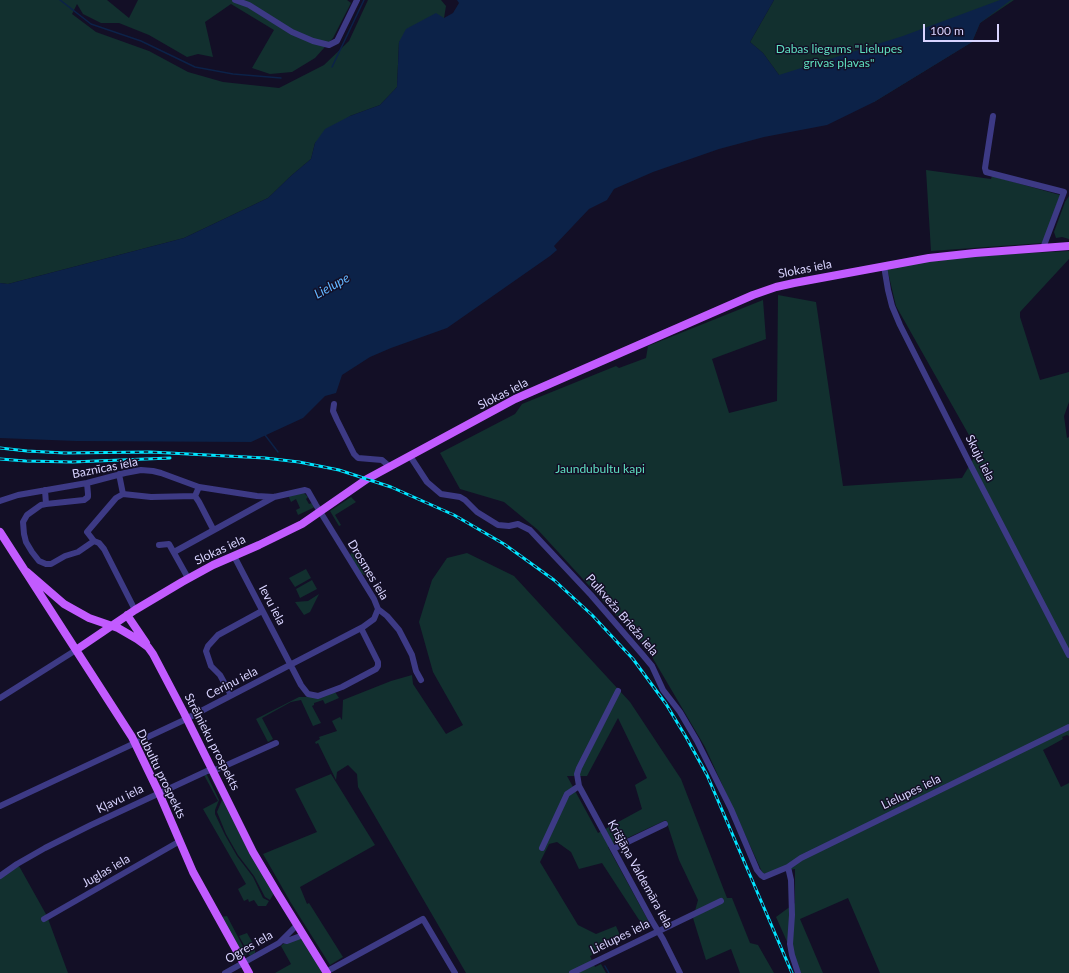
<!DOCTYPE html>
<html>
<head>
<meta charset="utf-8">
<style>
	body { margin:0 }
	#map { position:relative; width:1069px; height:973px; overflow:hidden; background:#130f26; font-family:Lato,sans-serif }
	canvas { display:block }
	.scale { position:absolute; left:923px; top:24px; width:76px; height:18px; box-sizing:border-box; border:2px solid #d9d4ff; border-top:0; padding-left:5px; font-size:12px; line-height:14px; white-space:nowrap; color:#d9d4ff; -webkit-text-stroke:3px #130f26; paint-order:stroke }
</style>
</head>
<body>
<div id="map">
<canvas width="1069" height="973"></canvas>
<div class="scale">100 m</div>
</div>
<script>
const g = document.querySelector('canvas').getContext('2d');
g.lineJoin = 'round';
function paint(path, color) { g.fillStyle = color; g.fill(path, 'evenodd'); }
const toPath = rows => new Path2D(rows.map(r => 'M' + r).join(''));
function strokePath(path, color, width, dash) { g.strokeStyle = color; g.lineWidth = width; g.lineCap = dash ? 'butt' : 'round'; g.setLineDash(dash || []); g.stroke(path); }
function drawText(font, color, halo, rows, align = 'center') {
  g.font = font + ' Lato,sans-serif'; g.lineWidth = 3; g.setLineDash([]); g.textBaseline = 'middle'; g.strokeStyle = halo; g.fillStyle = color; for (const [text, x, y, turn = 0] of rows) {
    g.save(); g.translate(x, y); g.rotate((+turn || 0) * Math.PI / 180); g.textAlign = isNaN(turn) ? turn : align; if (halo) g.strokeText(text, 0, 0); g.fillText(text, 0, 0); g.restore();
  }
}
const green = toPath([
	[0,0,107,0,129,18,138,0,347,0,351,3,333,38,315,58,292,72,270,74,252,68,274,30,231,4,205,22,213,57,198,54,187,57,149,35,119,23,101,23,83,14,77,4,72,14,96,32,149,51,188,72,223,82,279,88,324,65,349,41,368,0,441,0,446,6,444,18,399,42,397,87,380,105,350,116,315,143,311,159,292,175,268,198,184,238,8,284,0,283],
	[774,0,1014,0,980,23,972,42,874,102,779,75,763,53,750,42],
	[926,170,991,179,992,176,1060,195,1043,243,931,251],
	[1069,196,1069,239,1062,237,1056,238,1054,232,1065,202],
	[1069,251,1069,259,1020,312,1020,317,1040,380,1069,372,1069,402,1064,416,1067,438,1069,437,1069,736,1067,735,1062,737,1063,739,1043,750,1061,787,1069,783,1069,973,880,973,848,898,800,919,823,973,801,973,776,917,795,903,795,869,763,874,705,747,648,650,538,530,504,502,460,489,440,453,515,414,522,404,616,366,619,368,646,358,648,346,763,300,766,339,712,359,729,413,777,401,778,295,816,302,843,486,962,478,978,451,896,306,887,268,922,259],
	[304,493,308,497,306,499,309,504,312,503,315,507,298,515,296,510,300,508,296,499,291,502,288,495],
	[351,497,356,502,335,515,341,525,339,526,330,511],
	[354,551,370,571,372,575,371,576,369,572,364,575,361,573,350,555,352,552],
	[467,553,514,576,630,702,681,779,727,898,732,898,750,943,758,945,774,973,740,973,731,949,706,960,693,918,698,900,679,860,666,820,608,847,649,922,643,926,602,863,579,869,571,852,557,842,549,844,540,862,578,925,596,934,616,926,622,940,590,956,595,967,601,964,606,973,466,973,358,787,357,774,348,765,337,772,336,780,318,743,316,744,315,742,320,739,319,737,337,731,332,721,340,717,342,720,343,700,391,681,412,675,413,684,446,734,463,725,433,672,419,622,432,580,447,558],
	[618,718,647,778,635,785,642,809,598,833,567,776,587,776],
	[306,569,311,578,295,587,289,578],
	[312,580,317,589,300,598,296,589],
	[319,594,310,612,304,615,295,602,308,601],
	[335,692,339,698,325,704,323,700,314,703,314,705,312,706,321,723,313,726,301,700,291,702,262,718,273,739,268,742,256,719,299,697,320,697],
	[209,774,212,775,274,893,270,900,265,897,254,876,238,855,226,834,217,812,222,800],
	[331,774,375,845,300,887,307,904,309,903,343,957,330,965,291,903,263,854,317,832,295,789],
	[204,775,207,775,219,800,215,810,215,814,225,835,237,856,253,877,263,898,269,901,266,906,258,906,254,900,249,902,248,899,244,901,238,889,246,884,203,809,218,801],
	[19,866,47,916,68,973,0,973,0,878],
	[227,916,247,954,243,957,221,917],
	[247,933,255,947,255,953,250,956,239,936],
	[299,938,303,939,324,973,275,973,291,964,281,946,283,944]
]);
const water = toPath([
	[457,0,774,0,750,42,763,53,779,75,903,36,1000,0,1011,0,980,23,972,42,874,102,827,125,764,137,719,149,653,172,614,189,607,200,589,209,554,246,557,250,550,256,447,328,391,348,370,357,342,375,336,393,325,396,303,418,251,442,76,441,0,438,0,283,8,284,184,238,268,198,292,175,311,159,315,143,325,129,350,116,380,105,397,87,399,42,406,29,436,13,444,18,453,13,459,3]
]);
const stream = toPath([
	[60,0,91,24,141,41,195,67,233,74,281,78],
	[332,67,364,0],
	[265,435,278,452],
	[605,966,609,973]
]);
const minor = toPath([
	[235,0,249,5,292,32,313,41,329,45,337,41,357,0],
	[993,116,985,168,986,172,1064,192,1043,248],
	[884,266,888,290,892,306,900,325,971,466,1069,655],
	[334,404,333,411,337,420,354,454,358,458,382,460,390,467],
	[410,456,427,482,441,494,460,497,465,500,477,512,498,525,509,526,518,524,530,530,591,595,642,654,652,666,663,690,680,712,697,741,731,809,757,870,761,875,764,877,788,867,801,858,1069,727],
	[119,474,123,494],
	[199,487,195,496,199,502,213,529],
	[45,490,46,504,41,505,27,515,23,522,24,534,26,542,32,552,39,561,46,564,51,564,65,556,78,552,94,541],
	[0,501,18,495,87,483,125,473,141,470,153,471,161,473,199,487,257,496,274,497,305,490,308,491,316,505,374,599,378,609,387,616,399,630,412,655,416,671,421,680],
	[46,504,84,500,88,497,88,494,87,483],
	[159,545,169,544,188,578],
	[174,552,274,497],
	[234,556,301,685,308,694,318,696,342,687,376,669,378,666,378,662,361,628],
	[135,610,104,549,99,543,94,541,87,532,116,498,123,494,151,497,195,496],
	[231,695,220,675,211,666,206,651,208,646,218,635,262,611],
	[0,698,76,650],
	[579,786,652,921,663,939,680,973],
	[0,806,182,721,363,627,374,619,378,609],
	[542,848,567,794,579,786,577,774,579,768,618,691],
	[613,849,665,824],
	[788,867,791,880,792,915,790,944,792,955,798,973],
	[0,876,17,864,45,848,91,825,207,771,218,769,276,743],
	[44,919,180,841],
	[283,940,287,941,303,935],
	[326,972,423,919,455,973],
	[225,973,279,943,297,925],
	[572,973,721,901]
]);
const major = toPath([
	[0,532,132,737,159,793,193,872,249,973],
	[27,572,64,604,89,618,118,628,137,639,148,647,153,654,184,713,253,852,278,894,327,973],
	[127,615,146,643],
	[76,650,135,610,182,582,213,565,259,545,302,524,367,479,515,399,753,295,776,287,794,283,929,258,975,253,1069,246]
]);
const rail = toPath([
	[0,448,27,451,65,453,150,452,265,458,299,462,339,470,391,487,454,515,504,544,554,580,592,615,633,659,666,704,686,737,707,775,792,973],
	[0,459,26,461,72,462,170,458]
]);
const parkNames = [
	["Dabas liegums \"Lielupes",839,49],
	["grīvas pļavas\"",839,63],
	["Jaundubultu kapi",600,469]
];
const streetNames = [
	["Slokas iela",805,269,-11],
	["Slokas iela",503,394,-27],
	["Skuju iela",980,458,63],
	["Baznīcas iela",105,468,-11],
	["Slokas iela",220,550,-25],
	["Drosmes iela",368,570,59],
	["Ievu iela",272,605,62],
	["Pulkveža Brieža iela",622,615,49],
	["Ceriņu iela",232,683,-27],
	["Strēlnieku prospekts",212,742,63],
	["Dubultu prospekts",161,774,64],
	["Lielupes iela",911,792,-26],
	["Kļavu iela",120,799,-26],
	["Juglas iela",106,871,-30],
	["Krišjāņa Valdemāra iela",640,874,61],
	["Lielupes iela",620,937,-26],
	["Ogres iela",249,947,-30]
];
const waterNames = [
	["Lielupe",332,286,-29]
];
paint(green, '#12302f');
paint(water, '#0c2248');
strokePath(stream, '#0c2248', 1.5);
strokePath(minor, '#3d3a85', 6);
strokePath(major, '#c25bff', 8);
strokePath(rail, '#00e5ff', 3);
strokePath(rail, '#130f26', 1.5, [4.5]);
drawText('12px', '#5fe0c0', '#130f26', parkNames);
drawText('12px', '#d9d4ff', '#130f26', streetNames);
drawText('italic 13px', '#62b6ff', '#130f26', waterNames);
</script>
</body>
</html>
